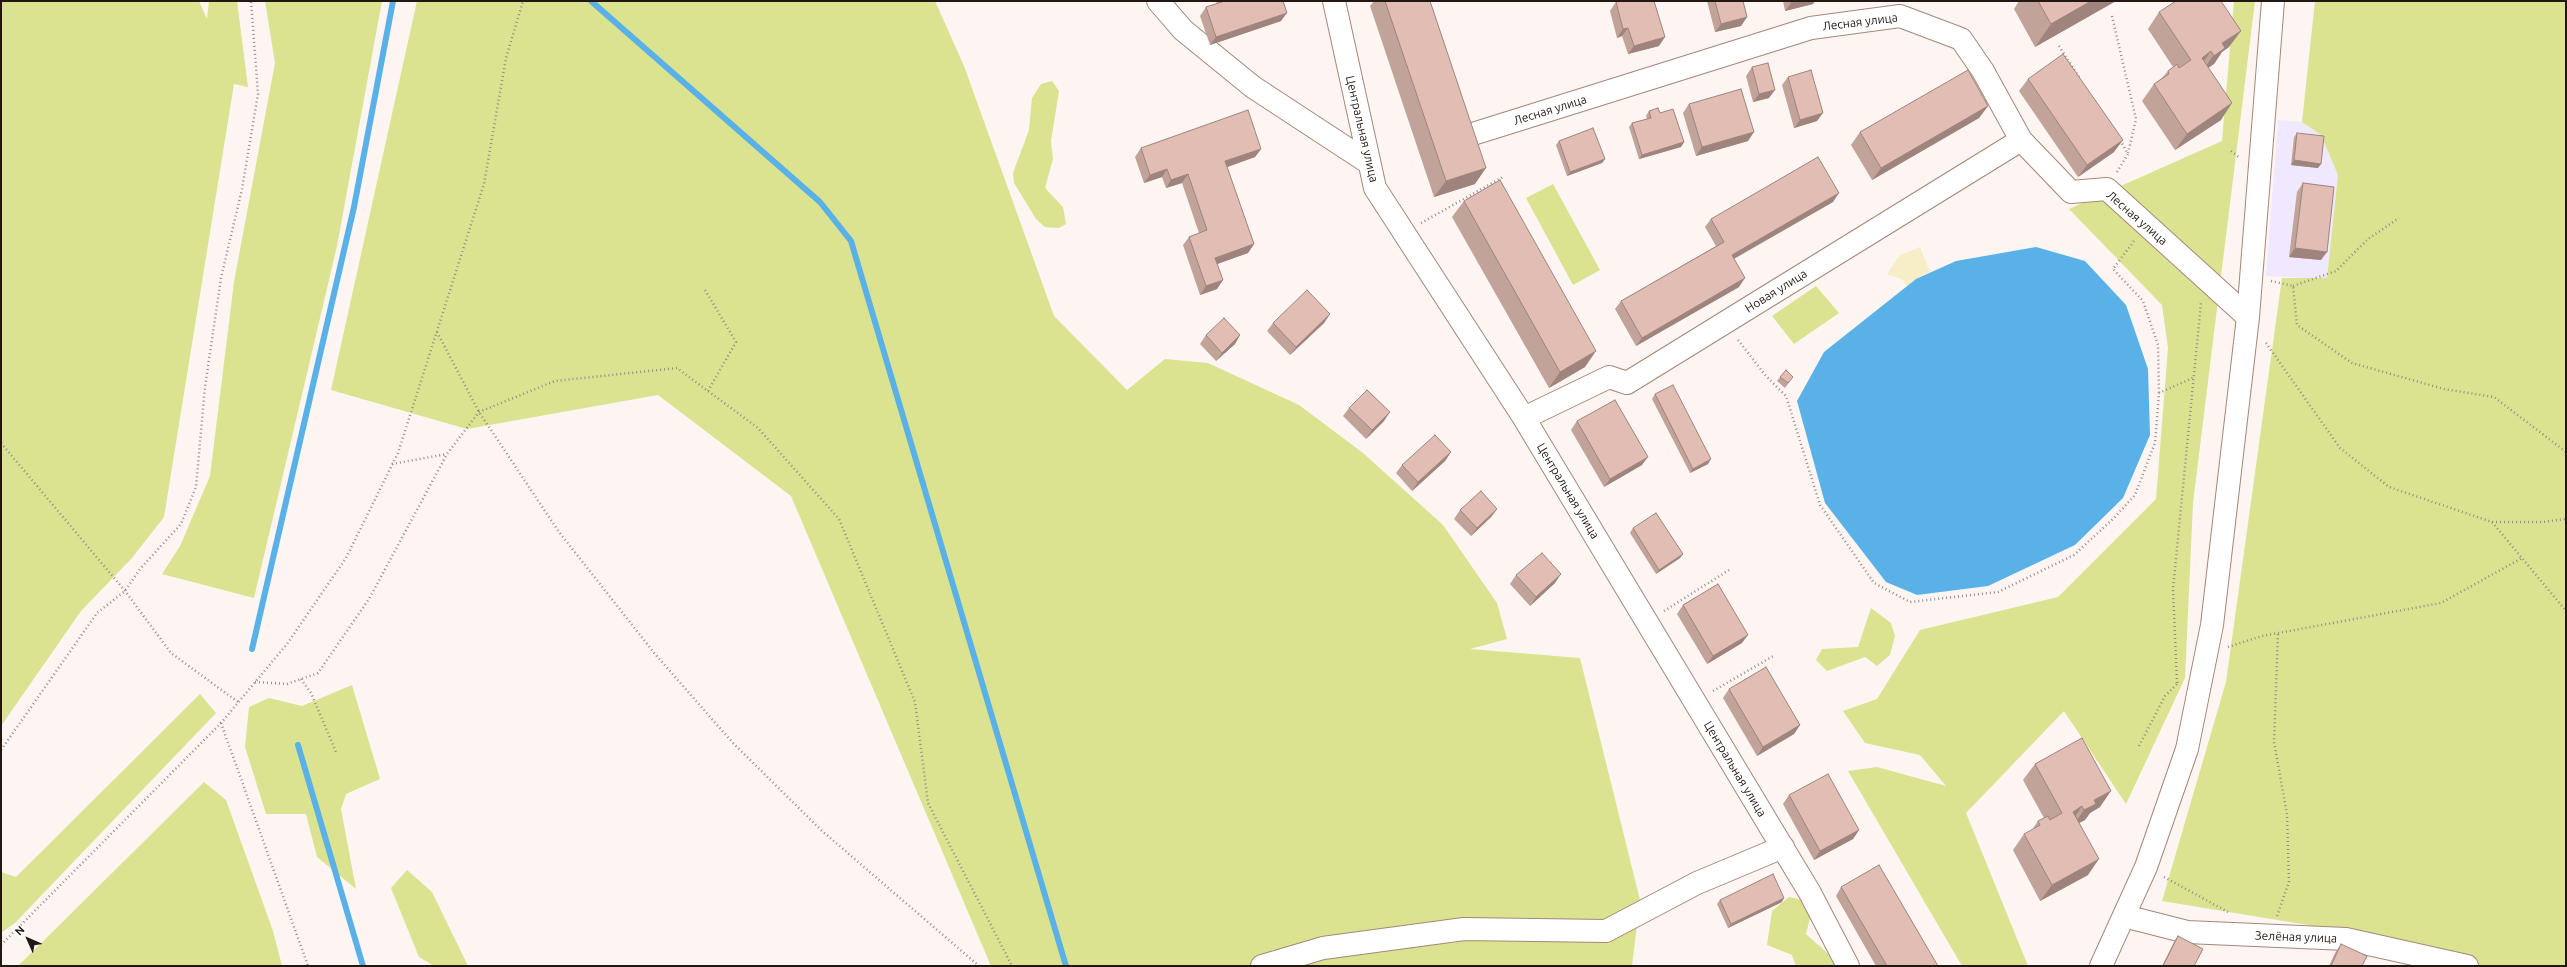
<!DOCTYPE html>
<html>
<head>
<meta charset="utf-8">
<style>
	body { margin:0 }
	#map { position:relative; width:2567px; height:967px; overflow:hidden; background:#fcf5f2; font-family:Ubuntu,sans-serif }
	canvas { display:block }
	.frame { position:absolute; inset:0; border:2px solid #231711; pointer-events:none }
	.north { position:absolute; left:8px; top:919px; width:40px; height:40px; -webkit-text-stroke:3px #fff; paint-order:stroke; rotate:315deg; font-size:11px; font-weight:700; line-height:16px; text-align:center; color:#231711 }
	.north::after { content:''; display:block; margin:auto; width:14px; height:18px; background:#231711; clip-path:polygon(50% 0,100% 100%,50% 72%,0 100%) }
</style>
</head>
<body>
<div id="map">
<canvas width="2567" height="967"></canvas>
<div class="frame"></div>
<div class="north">N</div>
</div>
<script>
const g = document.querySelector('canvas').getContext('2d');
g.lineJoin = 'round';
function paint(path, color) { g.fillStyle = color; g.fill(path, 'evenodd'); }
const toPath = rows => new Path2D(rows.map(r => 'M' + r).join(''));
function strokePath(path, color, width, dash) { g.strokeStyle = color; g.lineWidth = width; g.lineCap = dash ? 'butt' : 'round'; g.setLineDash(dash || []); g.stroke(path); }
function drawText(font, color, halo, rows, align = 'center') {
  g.font = font + ' Ubuntu,sans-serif'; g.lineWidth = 3.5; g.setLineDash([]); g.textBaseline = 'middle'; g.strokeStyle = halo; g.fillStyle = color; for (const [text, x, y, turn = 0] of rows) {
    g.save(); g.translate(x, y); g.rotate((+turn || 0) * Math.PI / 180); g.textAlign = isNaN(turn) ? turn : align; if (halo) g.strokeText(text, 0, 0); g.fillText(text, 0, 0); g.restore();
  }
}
const commercial = toPath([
	[2278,120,2302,122,2321,135,2338,175,2327,279,2266,276]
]);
const green = toPath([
	[1,1,199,1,207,19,209,1,237,1,248,87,234,84,164,517,132,558,81,611,1,726],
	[265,1,382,1,337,246,254,598,162,574,180,546,210,476,234,282,275,63],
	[417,1,935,1,964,66,1054,316,1127,390,1165,359,1208,363,1299,405,1363,453,1443,525,1497,603,1507,639,1470,649,1580,658,1640,900,1632,966,991,966,791,496,658,395,467,429,331,390],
	[2234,1,2255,1,2193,503,2185,678,2126,804,2064,711,1966,813,2028,966,1962,966,1848,771,1877,767,1946,786,1920,755,1865,743,1843,711,1877,699,1920,630,2058,597,2156,499,2168,348,2162,305,2069,209,2222,141],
	[2315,1,2566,1,2566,966,2415,966,2423,944,2162,901,2226,682,2282,278,2327,278,2338,175,2321,135,2302,122],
	[1052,81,1059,91,1051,141,1053,159,1045,188,1063,207,1066,224,1059,228,1045,227,1036,219,1014,183,1013,173,1029,130,1032,98,1041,84],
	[1553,184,1600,270,1573,285,1526,198],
	[1816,286,1839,313,1794,344,1772,316],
	[1871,608,1891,623,1895,636,1890,655,1877,666,1865,657,1827,671,1816,660,1822,649,1858,647],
	[352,685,380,779,346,794,341,809,356,889,317,857,306,814,266,814,245,747,249,707,269,698,302,706],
	[200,694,216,713,15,923,1,933,1,872,16,877],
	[204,782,226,800,273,931,282,966,18,966],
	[407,870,432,892,468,966,434,966,419,957,391,888],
	[1789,897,1803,900,1811,914,1806,934,1842,966,1796,966,1792,955,1767,945,1772,911]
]);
const sand = toPath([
	[1920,247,1930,272,1916,279,1907,286,1902,279,1887,274,1900,255]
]);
const water = toPath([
	[2036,247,2085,261,2126,305,2148,369,2150,435,2123,498,2075,545,1988,586,1917,595,1886,582,1825,503,1797,401,1824,352,1916,279,1956,261]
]);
const stream = toPath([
	[591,1,820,202,851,241,1066,966],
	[252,649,354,207,393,1],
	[298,745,363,966]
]);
const path = toPath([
	[2112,16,2136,119,2128,153],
	[2059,46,2079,77],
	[2231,151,2240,158],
	[2117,172,2128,154,2120,140],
	[1421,223,1503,177],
	[2134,241,2113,269,2143,301,2158,345,2159,393],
	[2271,281,2293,286,2297,325,2352,363,2444,389,2494,397,2566,452],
	[2293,286,2336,271,2368,239,2399,218],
	[705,290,736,342,708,391],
	[437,332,479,412,559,532,655,654,733,743,821,830,979,966],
	[1738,340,1766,376,1786,396,1820,505,1874,583,1910,602,1998,592,2074,555,2114,518,2135,495,2155,443,2159,393,2195,377],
	[2266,343,2340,448,2389,487,2492,522,2566,611],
	[1,443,125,591,171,653,238,702],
	[392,464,447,454],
	[2492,522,2543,522,2566,519],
	[1664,611,1729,570],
	[2228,647,2262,636,2441,603,2522,558],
	[301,679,311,693,336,752],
	[255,682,287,684,318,673,369,599,447,454,479,412,555,381,677,368,758,428,839,519,915,702,928,803,1012,966],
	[2177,683,2173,589,2201,303],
	[1713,691,1775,655],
	[221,723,308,966],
	[2139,746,2165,696,2179,682],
	[1,750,97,613,125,591,140,569,181,524,196,487,205,387,221,278,242,189,258,94,251,1],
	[2164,877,2228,912],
	[2277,916,2289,882,2287,814,2274,742,2278,633],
	[1,945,221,723,287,644,346,558,398,453,484,184,506,58,523,1]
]);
const minor = toPath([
	[1158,1,1183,30,1253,87,1369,163],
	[1334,1,1375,188,1524,418,1810,893,1848,966],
	[1476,133,1811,28,1900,16,1961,39,1983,71,2021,140,2071,192,2107,189,2248,317],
	[1524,418,1609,377,1627,383,2021,140],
	[2124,916,2187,932,2346,939,2467,966],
	[1262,966,1323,948,1464,929,1606,931,1697,883,1783,847],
	[2101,966,2146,867,2187,749,2212,625,2248,317,2273,1]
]);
const wall = toPath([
	[1216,1,1283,1,1281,21,1210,45,1200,16,1206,7,1217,4],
	[1374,1,1430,1,1475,184,1434,197,1370,6],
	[1617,1,1654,1,1659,46,1628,54,1622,36,1617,38,1610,11,1616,2,1617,2],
	[1707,1,1743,1,1747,17,1741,26,1715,32],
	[1783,1,1815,1,1813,4,1785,11],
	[2019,1,2116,1,2035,47,2014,9],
	[2159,12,2229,47,2222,52,2214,64,2208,68,2221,120,2175,150,2142,101,2154,84,2162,78,2168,71,2173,67,2148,29],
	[1752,67,1769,98,1753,102,1746,76],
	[1788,77,1817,121,1794,128,1782,85],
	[2028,79,2114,152,2078,177,2019,91],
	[1689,104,1748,141,1696,156,1683,113],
	[1988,106,1979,118,1872,180,1851,145,1860,132],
	[1649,111,1660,113,1684,142,1681,147,1639,159,1629,127,1632,123,1647,119,1646,116],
	[2297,133,2318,168,2291,165,2294,137],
	[1559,141,1605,159,1602,163,1567,176,1556,145],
	[1141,148,1261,149,1255,157,1227,167,1254,244,1248,253,1217,264,1217,289,1200,295,1183,245,1189,237,1199,233,1182,183,1166,188,1162,177,1144,183,1135,157],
	[2303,183,2321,260,2289,257,2297,192],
	[1464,201,1585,367,1549,388,1452,217],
	[1833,202,1734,259,1739,287,1636,346,1615,309,1621,301,1716,246,1705,227,1711,219],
	[1330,314,1324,323,1290,355,1267,331,1273,323],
	[1206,335,1240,335,1235,344,1216,361,1200,344],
	[1780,377,1790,381,1785,388,1777,381],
	[1655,394,1708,464,1690,473,1652,399],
	[1349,408,1384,421,1366,439,1343,416],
	[1577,421,1642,465,1604,487,1571,430],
	[1451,452,1445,461,1412,491,1396,473,1402,465],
	[1497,509,1491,517,1471,536,1454,519,1460,510],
	[1633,528,1683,554,1680,558,1656,574,1630,533],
	[1516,575,1555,583,1530,606,1510,584],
	[1683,605,1742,643,1707,664,1677,614],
	[1729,689,1800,725,1794,734,1757,756,1723,698],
	[2035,764,2100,807,2090,813,2085,820,2079,823,2088,875,2040,901,2013,850,2024,834,2032,830,2038,821,2044,818,2023,780],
	[1789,795,1859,830,1853,839,1814,860,1783,804],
	[1841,887,1938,966,1876,966,1836,896],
	[1720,900,1782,902,1728,928,1717,904],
	[2178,936,2194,966,2162,966,2175,940],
	[2341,944,2362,966,2329,966,2335,953]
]);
const shadedWall = toPath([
	[1799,1,1815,1,1813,4,1785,11,1791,3],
	[2091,1,2116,1,2035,47,2051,24],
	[1287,13,1281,21,1210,45,1216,37],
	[1747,17,1741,26,1715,32,1721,24],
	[1628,28,1622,36,1617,38,1623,29],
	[2241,31,2229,47,2222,52,2214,64,2202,72,2222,43],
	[1665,37,1659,46,1628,54,1634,46],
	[2211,51,2199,68,2202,58],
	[1775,90,1769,98,1753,102,1759,94],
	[2232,103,2221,120,2175,150,2187,134],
	[1988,106,1979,118,1872,180,1881,168],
	[1823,113,1817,121,1794,128,1800,120],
	[1754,132,1748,141,1696,156,1702,147],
	[2123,140,2114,152,2078,177,2087,165],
	[1684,142,1681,147,1639,159,1642,155],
	[1261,149,1255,157,1219,170,1225,161],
	[1605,159,1602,163,1567,176,1570,172],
	[2294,160,2321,164,2318,168,2291,165],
	[1486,168,1475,184,1434,197,1446,181],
	[1167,169,1162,177,1144,183,1150,175],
	[1188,174,1182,183,1166,188,1171,180],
	[1839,193,1833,202,1726,263,1732,255],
	[1254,244,1248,253,1209,267,1215,258],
	[2295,248,2327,252,2321,260,2289,257],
	[1745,278,1739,287,1636,346,1642,338],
	[1223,280,1217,289,1200,295,1206,286],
	[1330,314,1324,323,1290,355,1296,347],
	[1240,335,1235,344,1216,361,1222,353],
	[1596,351,1585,367,1549,388,1560,372],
	[1390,412,1384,421,1366,439,1372,430],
	[1451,452,1445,461,1412,491,1418,482],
	[1648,457,1642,465,1604,487,1610,479],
	[1711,459,1708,464,1690,473,1693,469],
	[1497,509,1491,517,1471,536,1477,528],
	[1683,554,1680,558,1656,574,1659,570],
	[1561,574,1555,583,1530,606,1536,597],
	[1748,635,1742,643,1707,664,1713,656],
	[1800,725,1794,734,1757,756,1763,747],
	[2111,791,2100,807,2090,813,2085,820,2073,826,2084,810,2094,800],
	[2082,806,2071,823,2073,812],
	[1859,830,1853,839,1814,860,1820,851],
	[2099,859,2088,875,2040,901,2052,885],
	[1784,898,1782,902,1728,928,1731,924]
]);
const building = toPath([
	[1225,1,1283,1,1287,13,1216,37,1206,7,1225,1],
	[1385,1,1430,1,1486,168,1446,181,1385,1],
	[1620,1,1654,1,1665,37,1634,46,1628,28,1623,29,1616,2,1620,1],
	[1715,1,1743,1,1747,17,1721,24,1715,1],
	[1791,1,1799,1,1791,3,1791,1],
	[2038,1,2091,1,2051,24,2038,1],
	[2176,1,2221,1,2241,31,2222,43,2225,48,2214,56,2211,51,2202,58,2232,103,2187,134,2154,84,2169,74,2168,71,2177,64,2179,68,2191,60,2159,12,2176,1],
	[2063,54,2123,140,2087,165,2028,79,2063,54],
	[1768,63,1775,90,1759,94,1752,67,1768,63],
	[1811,70,1823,113,1800,120,1788,77,1811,70],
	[1968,70,1988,106,1881,168,1860,132,1968,70],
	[1741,89,1754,132,1702,147,1689,104,1741,89],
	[1658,108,1660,113,1673,109,1684,142,1642,155,1632,123,1651,118,1649,111,1658,108],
	[1248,110,1261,149,1225,161,1254,244,1215,258,1223,280,1206,286,1189,237,1207,230,1188,174,1171,180,1167,169,1150,175,1141,148,1248,110],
	[1593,128,1605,159,1570,172,1559,141,1593,128],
	[2297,133,2324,136,2321,164,2294,160,2297,133],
	[1818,157,1839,193,1732,255,1745,278,1642,338,1621,301,1724,242,1711,219,1818,157],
	[1500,180,1596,351,1560,372,1464,201,1500,180],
	[2303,183,2334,187,2327,252,2295,248,2303,183],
	[1307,290,1330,314,1296,347,1273,323,1307,290],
	[1224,318,1240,335,1222,353,1206,335,1224,318],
	[1786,370,1793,377,1788,383,1780,377,1786,370],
	[1673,385,1711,459,1693,469,1655,394,1673,385],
	[1367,390,1390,412,1372,430,1349,408,1367,390],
	[1615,400,1648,457,1610,479,1577,421,1615,400],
	[1435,435,1451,452,1418,482,1402,465,1435,435],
	[1481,491,1497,509,1477,528,1460,510,1481,491],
	[1656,513,1683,554,1659,570,1633,528,1656,513],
	[1542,553,1561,574,1536,597,1516,575,1542,553],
	[1718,584,1748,635,1713,656,1683,605,1718,584],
	[1766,667,1800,725,1763,747,1729,689,1766,667],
	[2082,738,2111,791,2094,800,2096,804,2084,810,2082,806,2073,812,2099,859,2052,885,2024,834,2040,825,2038,821,2048,816,2050,820,2062,813,2035,764,2082,738],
	[1828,774,1859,830,1820,851,1789,795,1828,774],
	[1879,865,1938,966,1887,966,1841,887,1879,865],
	[1773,874,1784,898,1731,924,1720,900,1773,874],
	[2178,936,2203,949,2194,966,2163,966,2178,936],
	[2341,944,2367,956,2362,966,2331,966,2341,944]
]);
const streetNames = [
	["Лесная улица",1860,22,-7],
	["Лесная улица",1550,110,-17],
	["Центральная улица",1362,129,77],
	["Лесная улица",2137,218,41],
	["Новая улица",1776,291,-32],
	["Центральная улица",1568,491,59],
	["Центральная улица",1735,769,59],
	["Зелёная улица",2296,937,2]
];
paint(commercial, '#f0e8fe');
paint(green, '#dbe390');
paint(sand, '#f7edc7');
paint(water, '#5ab1e8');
strokePath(stream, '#5ab1e8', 6);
strokePath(minor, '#a68778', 24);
strokePath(path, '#958b87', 2.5, [1, 3]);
strokePath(minor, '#fff', 22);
paint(wall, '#c2a39a');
paint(shadedWall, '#9e847d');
paint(building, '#e1bdb3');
strokePath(building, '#9e847d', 1);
drawText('12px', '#231711', '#fff', streetNames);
</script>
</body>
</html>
